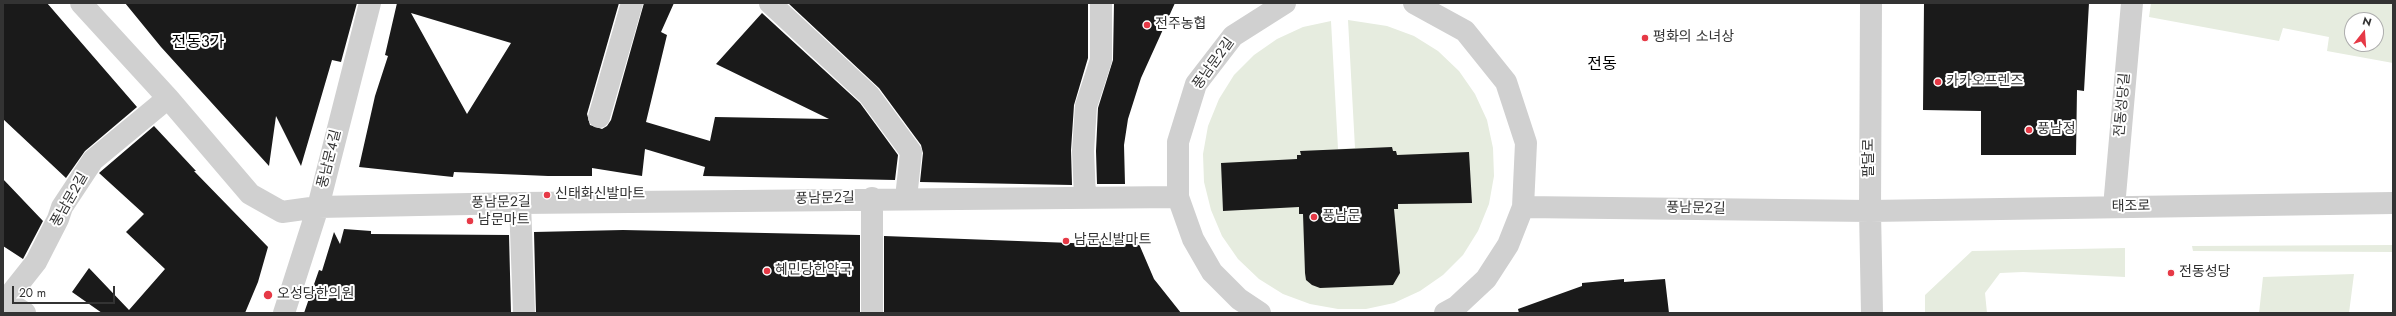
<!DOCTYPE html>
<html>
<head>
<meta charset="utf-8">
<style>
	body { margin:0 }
	#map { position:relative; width:2396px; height:316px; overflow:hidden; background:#fff; font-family:Jost,sans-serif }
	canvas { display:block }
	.frame { position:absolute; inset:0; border:4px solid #333; pointer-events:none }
	.north { position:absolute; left:2344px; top:12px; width:40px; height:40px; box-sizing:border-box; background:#fff; border:1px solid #adadad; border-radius:50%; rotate:17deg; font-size:11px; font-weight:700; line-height:16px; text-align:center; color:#333 }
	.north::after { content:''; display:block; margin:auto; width:14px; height:18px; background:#e63946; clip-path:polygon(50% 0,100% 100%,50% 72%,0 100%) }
	.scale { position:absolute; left:12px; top:286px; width:103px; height:18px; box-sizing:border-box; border:2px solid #333; border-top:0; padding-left:5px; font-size:12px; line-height:14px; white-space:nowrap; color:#333; -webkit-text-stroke:3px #fff; paint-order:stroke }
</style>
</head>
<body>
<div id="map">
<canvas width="2396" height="316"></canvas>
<div class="frame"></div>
<div class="north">N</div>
<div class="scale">20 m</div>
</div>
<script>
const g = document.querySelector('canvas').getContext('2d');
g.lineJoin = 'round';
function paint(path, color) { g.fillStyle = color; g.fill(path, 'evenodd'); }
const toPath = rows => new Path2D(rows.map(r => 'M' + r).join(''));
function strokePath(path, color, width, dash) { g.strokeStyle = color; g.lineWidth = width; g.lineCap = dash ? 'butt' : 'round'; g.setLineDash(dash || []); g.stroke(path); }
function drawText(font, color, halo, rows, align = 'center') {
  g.font = font + ' Jost,"Noto Sans KR",sans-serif'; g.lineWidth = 4; g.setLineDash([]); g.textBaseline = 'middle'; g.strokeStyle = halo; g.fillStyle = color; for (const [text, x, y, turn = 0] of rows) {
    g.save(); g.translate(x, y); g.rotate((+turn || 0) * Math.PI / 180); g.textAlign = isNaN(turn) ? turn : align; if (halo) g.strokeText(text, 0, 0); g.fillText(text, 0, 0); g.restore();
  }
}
const green = toPath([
	[2151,3,2393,3,2393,63,2327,51,2329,37,2283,28,2279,41,2149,17],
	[2352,20,2376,20,2376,44,2352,44],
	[1348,20,1387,26,1414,36,1438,51,1459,71,1475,94,1487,120,1493,148,1494,176,1489,204,1478,231,1463,255,1443,275,1420,291,1394,303,1366,309,1338,309,1310,304,1283,294,1259,279,1238,259,1222,236,1211,210,1204,182,1203,154,1208,126,1219,99,1234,75,1254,55,1277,39,1303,27,1331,21,1338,149,1355,148],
	[2393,245,2393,252,2193,251,2192,246],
	[2125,248,2125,277,2023,272,2000,273,1985,293,1987,313,1925,313,1925,295,1972,251],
	[2354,274,2349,313,2259,313,2263,277]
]);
const building = toPath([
	[3,3,47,3,137,107,85,151,66,178,3,119],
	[125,3,357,3,341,62,332,60,301,166,276,116,269,166,161,47],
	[397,3,619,3,587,114,590,125,602,129,607,126,611,120,644,3,674,3,661,32,667,35,646,122,710,141,715,117,829,119,716,64,762,13,860,103,898,155,895,180,703,176,705,167,645,149,642,176,592,168,592,176,548,176,454,172,453,177,359,167,375,96,388,56,385,55],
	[411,13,511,43,467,114],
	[788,3,1088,3,1088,58,1074,105,1071,150,1072,185,920,182,923,153,921,145,879,88],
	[1114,3,1175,3,1141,78,1128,119,1124,145,1125,184,1097,184,1096,151,1098,108,1113,60],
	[1924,3,2089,3,2084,91,2077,90,2076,155,1981,155,1981,111,1923,110],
	[154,126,196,171,194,171,268,247,258,282,245,313,102,313,72,292,89,268,129,310,165,269,126,232,144,214,99,173],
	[1392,147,1393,151,1396,151,1397,155,1469,152,1472,203,1398,204,1398,209,1394,209,1400,273,1393,285,1320,288,1312,285,1306,280,1305,273,1303,214,1299,214,1299,207,1223,211,1221,163,1297,159,1297,155,1301,155,1300,151],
	[3,179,43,221,23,259,3,246],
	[344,229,371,231,371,234,509,235,511,313,304,313,319,270,322,271,334,232,340,244],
	[623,230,860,235,860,313,536,313,534,232],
	[884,236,1098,244,1099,239,1136,237,1154,279,1181,313,884,313],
	[1624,279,1624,282,1665,279,1669,313,1519,313,1518,309,1582,286,1582,283]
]);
const minor = toPath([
	[81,3,168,98,250,194,282,212,318,207,520,203,1178,197],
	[770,3,869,95,911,152,906,198],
	[1414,3,1465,31,1506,82,1526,143,1523,207,1508,245,1486,279,1456,307,1445,313],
	[1871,3,1870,211,1872,313],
	[599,117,632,3],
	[1085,197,1083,151,1086,106,1101,60,1101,3],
	[520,203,524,313],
	[1523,207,1870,211,2393,203],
	[2114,207,2132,3],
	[3,299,25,313],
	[6,300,36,262,58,219,62,207,93,160,168,98],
	[284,313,318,207,370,3],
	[872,313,872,198],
	[1260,313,1239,299,1212,272,1193,239,1178,197,1178,142,1196,84,1233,36,1285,3]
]);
const markers = [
	[1147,25,4,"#e63946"],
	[1645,38,4,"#e63946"],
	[1938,82,4,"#e63946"],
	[2029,130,4,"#e63946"],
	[547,195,4,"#e63946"],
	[1314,217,4,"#e63946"],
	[470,221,4,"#e63946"],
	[1066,241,4,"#e63946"],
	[767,271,4,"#e63946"],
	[2171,273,4,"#e63946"],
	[268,295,5,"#e63946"]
];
const poiNames = [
	["전주농협",1155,25],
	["평화의 소녀상",1653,38],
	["카카오프렌즈",1946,82],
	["풍남정",2037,130],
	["신태화신발마트",555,195],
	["풍남문",1322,217],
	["남문마트",478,221],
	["남문신발마트",1074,241],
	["혜민당한약국",775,271],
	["전동성당",2179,273],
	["오성당한의원",277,295]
];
const streetNames = [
	["풍남문2길",1214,64,-54],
	["전동성당길",2123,105,-85],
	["팔달로",1870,158,-90],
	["풍남문4길",330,159,-76],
	["풍남문2길",825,199,-1],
	["풍남문2길",70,200,-60],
	["풍남문2길",501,203,-1],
	["태조로",2131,207,-1],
	["풍남문2길",1696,209,1]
];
const quarterNames = [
	["전동3가",198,43],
	["전동",1602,65]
];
paint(green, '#e6ecdf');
paint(building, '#1a1a1a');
strokePath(minor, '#d0d0d0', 22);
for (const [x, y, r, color] of markers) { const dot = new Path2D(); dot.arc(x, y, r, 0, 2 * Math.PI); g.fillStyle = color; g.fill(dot); strokePath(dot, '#fff', 1.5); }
drawText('14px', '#333', '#fff', poiNames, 'left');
drawText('14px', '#333', '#fff', streetNames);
drawText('16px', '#000', '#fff', quarterNames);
</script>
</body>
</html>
